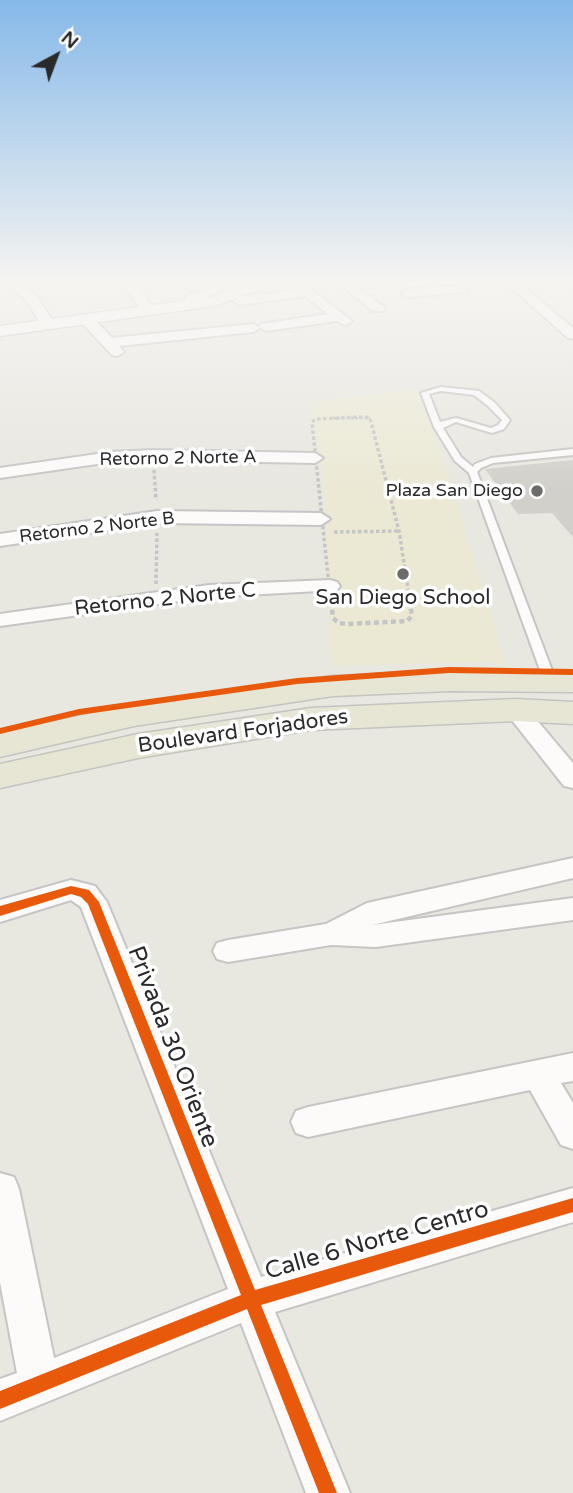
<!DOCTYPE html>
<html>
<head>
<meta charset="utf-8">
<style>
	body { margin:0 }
	#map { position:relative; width:573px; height:1493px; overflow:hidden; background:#e8e7e0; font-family:"Varela Round",sans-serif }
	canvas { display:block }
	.north { position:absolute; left:21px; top:21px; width:70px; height:70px; -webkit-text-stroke:5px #fff; paint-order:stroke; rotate:41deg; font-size:19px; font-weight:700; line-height:28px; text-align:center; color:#2a2a2a }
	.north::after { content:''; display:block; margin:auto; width:24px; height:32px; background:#2a2a2a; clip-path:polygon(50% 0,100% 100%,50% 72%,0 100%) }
</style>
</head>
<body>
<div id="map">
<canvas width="573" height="1493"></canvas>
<div class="north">N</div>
</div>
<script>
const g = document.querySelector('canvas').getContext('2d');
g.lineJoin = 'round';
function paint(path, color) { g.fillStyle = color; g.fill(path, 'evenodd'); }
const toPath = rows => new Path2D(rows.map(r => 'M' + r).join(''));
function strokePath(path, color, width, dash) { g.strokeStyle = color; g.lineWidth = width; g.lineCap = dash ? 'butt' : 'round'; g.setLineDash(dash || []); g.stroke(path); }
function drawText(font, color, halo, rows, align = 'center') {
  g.font = font + ' "Varela Round",sans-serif'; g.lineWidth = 7; g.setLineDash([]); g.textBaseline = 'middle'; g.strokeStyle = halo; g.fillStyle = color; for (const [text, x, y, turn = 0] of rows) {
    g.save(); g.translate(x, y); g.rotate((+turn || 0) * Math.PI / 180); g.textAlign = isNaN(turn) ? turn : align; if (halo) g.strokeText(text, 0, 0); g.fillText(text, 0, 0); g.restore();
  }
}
const education = toPath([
	[416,389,439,445,507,665,491,662,331,666,324,485,310,402]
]);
const building = toPath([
	[573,460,573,537,552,513,518,514,485,469]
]);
const pathFar2 = toPath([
	[333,418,370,418]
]);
const pathFar1 = toPath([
	[154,470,156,500],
	[334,532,399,531],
	[156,584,157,533],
	[330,595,312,422,316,419,365,417,370,418,399,531,409,595]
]);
const path = toPath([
	[330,593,333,618,339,623,348,624,407,621,412,616,408,593]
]);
const service = toPath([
	[441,387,479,391,494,402,510,420,504,429,492,433,456,422,443,428,461,457,473,467,475,464,491,458,573,449,573,455,493,463,481,468,477,472,556,681,554,683,546,683,544,681,469,473,455,461,434,427,421,393,441,387],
	[441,391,474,395,488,406,502,420,498,425,491,428,456,418,440,422,429,394,441,391]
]);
const minor = toPath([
	[7,281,20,281,38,298,55,324,53,327,43,327,28,303,7,281],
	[122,281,134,281,154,310,152,313,142,313,122,281],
	[206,281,219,281,224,287,223,290,199,300,191,308,181,308,180,305,189,294,212,288,206,281],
	[287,281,300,281,352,321,345,325,337,321,266,331,259,327,261,324,328,314,305,296,239,305,233,301,239,297,296,290,287,281],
	[336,281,349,281,385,308,383,311,373,311,336,281],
	[504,281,517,281,573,328,573,339,568,338,504,281],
	[463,285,467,286,467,292,408,297,402,293,408,289,463,285],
	[86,315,91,316,112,338,253,324,260,328,253,332,119,346,124,352,117,356,112,355,81,322,79,319,86,315],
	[153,450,315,453,323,458,315,463,153,460,111,462,0,478,0,468,111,452,153,450],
	[157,511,321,513,330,519,321,525,157,523,0,546,0,534,157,511],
	[330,580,337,582,340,586,337,590,209,597,0,626,0,614,209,585,330,580],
	[516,703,524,705,573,763,573,788,564,786,504,710,508,705,516,703],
	[573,858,573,878,372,925,573,898,573,920,376,947,331,945,228,962,217,959,213,951,217,943,228,940,326,924,367,903,573,858],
	[71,880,95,886,107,902,261,1277,573,1188,573,1222,275,1312,350,1493,306,1493,241,1323,0,1421,0,1379,17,1373,0,1282,0,1173,14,1177,19,1189,54,1358,228,1289,81,907,71,900,0,922,0,900,71,880],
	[573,1053,573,1081,561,1083,573,1103,573,1149,561,1145,530,1090,308,1137,296,1133,291,1122,296,1111,308,1107,573,1053]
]);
const tertiary = toPath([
	[257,281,278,281,276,284,214,306,0,336,0,326,211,297,257,281]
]);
const primary = toPath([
	[450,671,573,672,573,692,450,691,333,696,134,726,0,757,0,733,134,704,333,676,450,671],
	[516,699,573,702,573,724,516,721,311,730,138,758,0,788,0,764,138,734,311,708,516,699]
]);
const cycleway = toPath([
	[449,667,573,669,573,675,449,673,297,684,79,715,0,734,0,728,79,709,297,678,449,667],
	[71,886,89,890,99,902,255,1290,573,1198,573,1212,261,1305,337,1493,319,1493,247,1309,0,1409,0,1391,241,1295,88,904,81,897,71,894,0,916,0,906,71,886]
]);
const markers = [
	[537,491,7,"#6c6c6a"],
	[403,574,7,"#6c6c6a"]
];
const farStreetnames = [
	["Retorno 2 Norte A",178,459,-1],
	["Retorno 2 Norte B",97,528,-7]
];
const farPoinames = [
	["Plaza San Diego",523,491]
];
const poiNames = [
	["San Diego School",403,598]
];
const streetNames = [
	["Retorno 2 Norte C",165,600,-6],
	["Boulevard Forjadores",243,732,-8]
];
const nearStreetnames = [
	["Privada 30 Oriente",172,1047,69],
	["Calle 6 Norte Centro",377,1241,-16]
];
paint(education, '#ebe9d4');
paint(building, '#d1d0cb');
strokePath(service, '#c6c5c5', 4);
strokePath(minor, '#c6c5c5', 4);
strokePath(tertiary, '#c6c5c5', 3);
strokePath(primary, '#c4c4c1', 3);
strokePath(pathFar2, '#c6c5c5', 2.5, [2.5, 2]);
strokePath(pathFar1, '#c6c5c5', 3.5, [3.5, 2.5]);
strokePath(path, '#c6c5c5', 4.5, [5, 3.5]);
paint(service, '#fcfbfa');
paint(minor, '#fcfbfa');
paint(tertiary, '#fcfbfa');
paint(primary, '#e7e6d4');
paint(cycleway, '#e8590c');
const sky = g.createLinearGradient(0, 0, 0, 490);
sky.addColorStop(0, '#86b9e9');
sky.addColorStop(0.57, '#f5f4f1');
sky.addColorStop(1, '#f5f4f100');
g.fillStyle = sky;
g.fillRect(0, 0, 573, 490);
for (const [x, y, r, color] of markers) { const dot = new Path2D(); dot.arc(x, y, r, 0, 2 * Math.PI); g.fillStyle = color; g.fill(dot); strokePath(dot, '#fff', 2.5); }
drawText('18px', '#2a2a2a', '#fff', farStreetnames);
drawText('18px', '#2a2a2a', '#fff', farPoinames, 'right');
drawText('21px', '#2a2a2a', '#fff', poiNames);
drawText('21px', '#2a2a2a', '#fff', streetNames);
drawText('24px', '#2a2a2a', '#fff', nearStreetnames);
</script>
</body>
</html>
